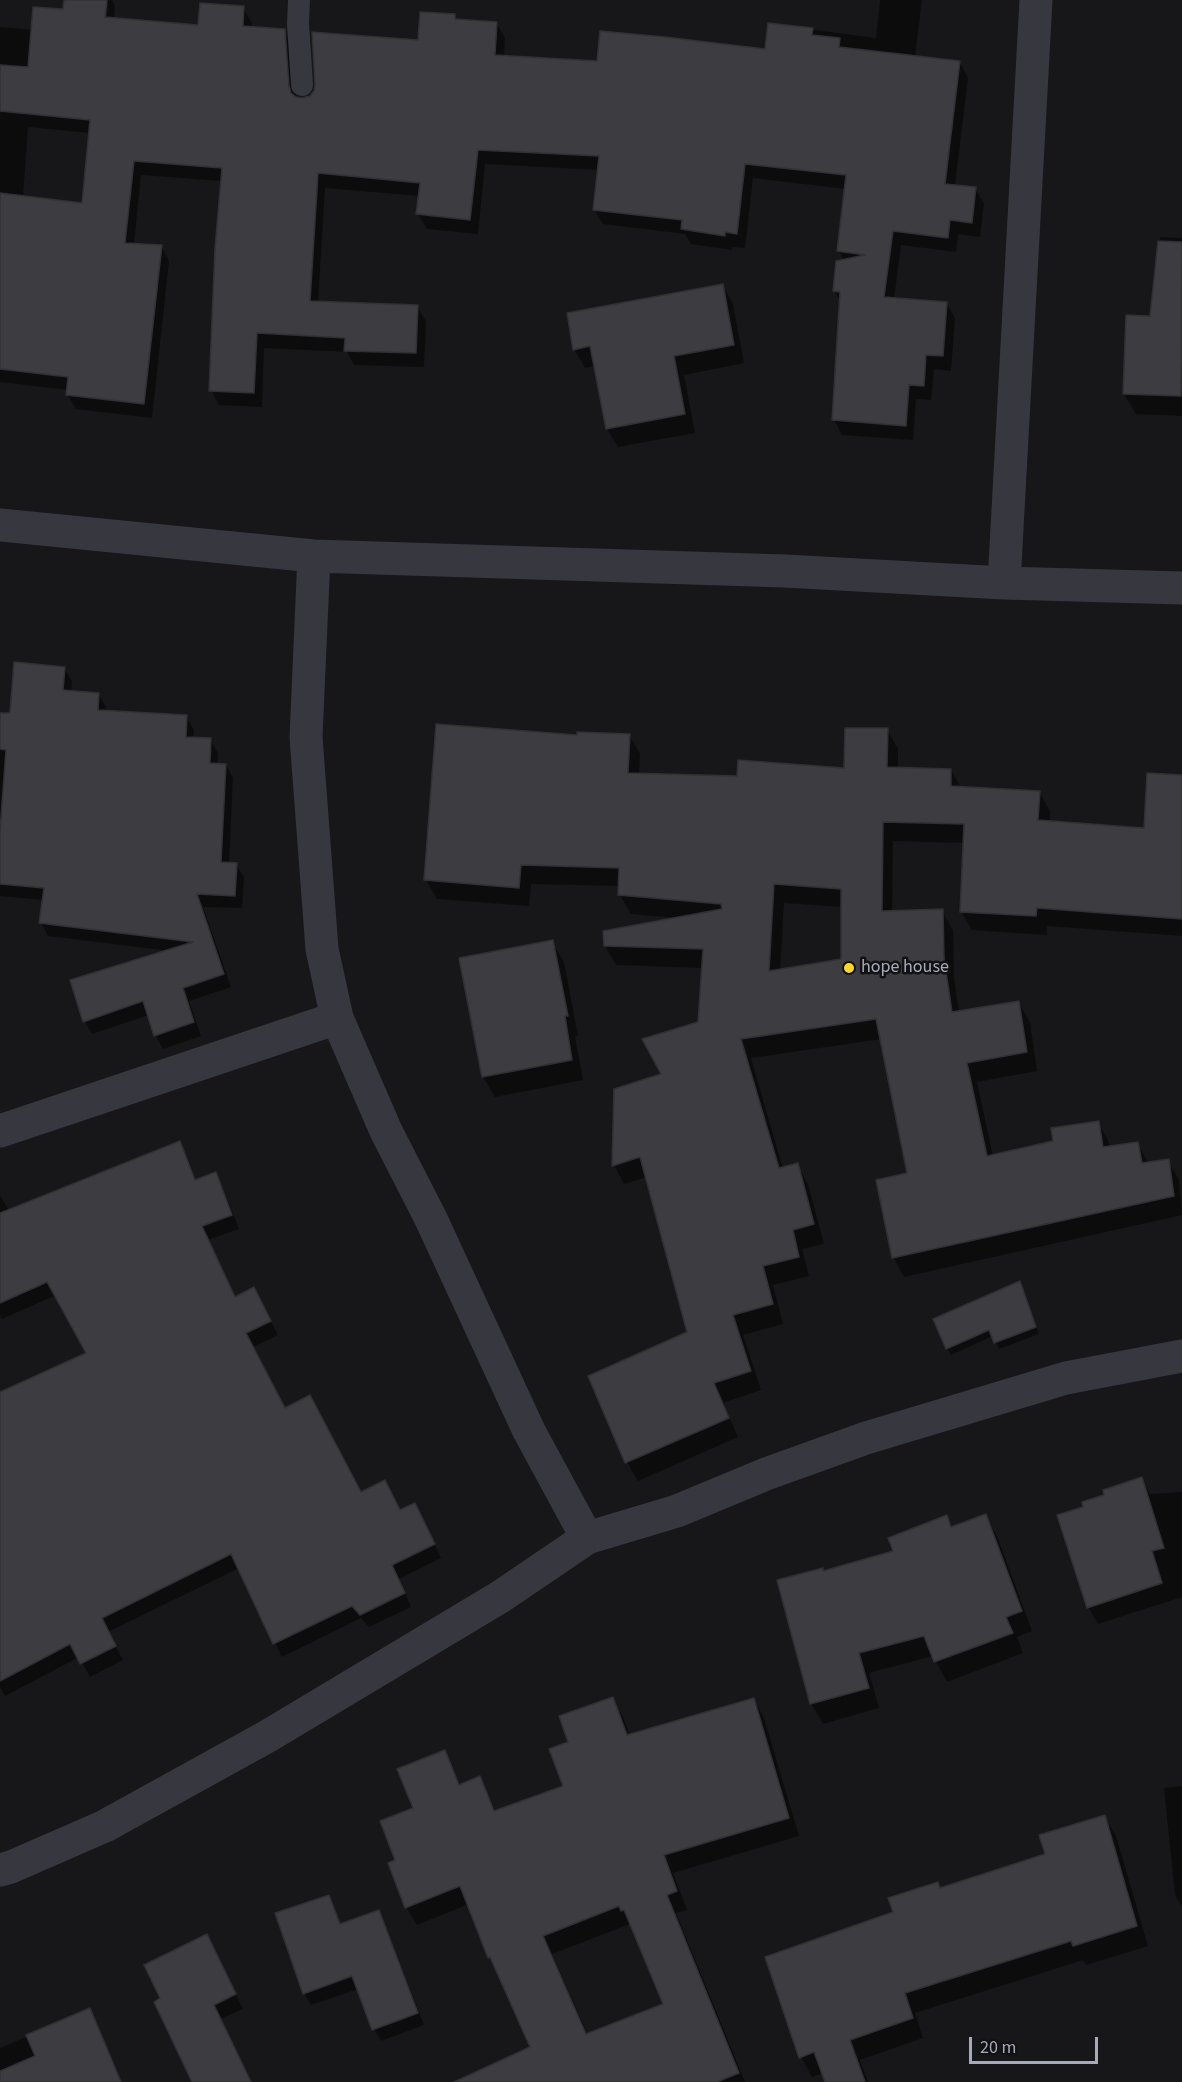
<!DOCTYPE html>
<html>
<head>
<meta charset="utf-8">
<style>
	body { margin:0 }
	#map { position:relative; width:1182px; height:2082px; overflow:hidden; background:#171719; font-family:"Source Sans 3",sans-serif }
	canvas { display:block }
	.scale { position:absolute; left:969px; top:2037px; width:129px; height:27px; box-sizing:border-box; border:3px solid #a7aaba; border-top:0; padding-left:8px; font-size:18px; line-height:21px; white-space:nowrap; color:#a7aaba; -webkit-text-stroke:4px #121214; paint-order:stroke }
</style>
</head>
<body>
<div id="map">
<canvas width="1182" height="2082"></canvas>
<div class="scale">20 m</div>
</div>
<script>
const g = document.querySelector('canvas').getContext('2d');
g.lineJoin = 'round';
function paint(path, color) { g.fillStyle = color; g.fill(path, 'evenodd'); }
const toPath = rows => new Path2D(rows.map(r => 'M' + r).join(''));
function strokePath(path, color, width, dash) { g.strokeStyle = color; g.lineWidth = width; g.lineCap = dash ? 'butt' : 'round'; g.setLineDash(dash || []); g.stroke(path); }
function drawText(font, color, halo, rows, align = 'center') {
  g.font = font + ' "Source Sans 3",sans-serif'; g.lineWidth = 5; g.setLineDash([]); g.textBaseline = 'middle'; g.strokeStyle = halo; g.fillStyle = color; for (const [text, x, y, turn = 0] of rows) {
    g.save(); g.translate(x, y); g.rotate((+turn || 0) * Math.PI / 180); g.textAlign = isNaN(turn) ? turn : align; if (halo) g.strokeText(text, 0, 0); g.fillText(text, 0, 0); g.restore();
  }
}
const shadow = toPath([
	[65,0,112,0,115,6,114,19,199,27,243,8,252,23,251,28,284,31,293,46,296,98,302,100,420,41,454,15,457,21,496,23,505,38,504,57,599,62,766,51,769,24,876,38,880,0,922,0,915,57,960,63,968,78,955,186,975,189,984,203,980,237,958,234,956,252,901,245,894,299,946,303,955,318,951,371,934,369,931,400,916,399,913,440,842,435,834,420,841,302,834,290,844,261,839,251,846,189,753,178,745,248,732,247,732,250,691,244,685,234,603,224,594,209,599,170,485,164,478,234,427,229,418,214,420,196,325,188,318,303,417,307,426,321,424,367,354,365,347,352,264,348,262,407,219,405,211,390,222,181,141,175,134,245,161,246,169,261,152,418,76,409,67,394,68,390,0,382,0,27,32,30,64,11],
	[105,3,108,3,106,24,103,24],
	[28,127,90,133,83,204,23,197],
	[1160,237,1182,238,1182,416,1136,414,1124,394,1151,318],
	[722,285,733,304,744,363,684,375,695,433,618,447,607,429,595,366,585,368,574,349],
	[64,668,72,681,71,692,98,694,106,707,105,712,186,717,194,730,193,739,210,740,218,753,217,765,226,765,233,778,229,864,236,864,244,877,242,908,203,907,231,987,189,1001,201,1036,163,1049,156,1036,149,1015,92,1034,85,1021,170,951,48,936,41,923,44,900,0,896,0,733,11,715],
	[887,730,898,749,898,769,951,770,961,788,1039,792,1050,811,1050,822,1145,830,1182,777,1182,936,1047,926,1047,935,972,930,961,911,965,843,893,841,892,912,942,911,953,930,954,978,959,1013,1018,1002,1030,1022,1037,1071,977,1082,993,1156,1055,1142,1098,1123,1109,1142,1110,1148,1137,1144,1149,1163,1168,1161,1179,1180,1182,1215,904,1277,893,1257,909,1174,882,1039,751,1058,783,1169,797,1165,808,1184,824,1244,802,1249,809,1276,773,1285,783,1324,743,1335,761,1390,723,1403,738,1437,638,1481,627,1462,689,1333,647,1177,624,1184,614,1165,663,1075,699,1023,703,968,616,965,605,946,676,918,631,914,620,895,620,886,531,884,529,906,437,899,426,880,578,737,629,735,640,754,639,775,738,778,846,769],
	[784,903,842,907,843,961,780,971],
	[552,942,564,962,578,1036,575,1036,583,1080,495,1097,483,1077],
	[179,1143,187,1157,196,1181,215,1174,223,1188,239,1229,208,1240,235,1298,261,1302,278,1335,253,1347,285,1410,361,1493,400,1512,422,1518,441,1558,399,1579,411,1607,369,1627,361,1618,282,1657,239,1568,108,1632,123,1660,90,1677,79,1657,5,1696,0,1687,0,1394,88,1353,56,1295,2,1319,0,1315,0,1195,9,1211],
	[1023,1289,1039,1334,999,1349,993,1336,951,1355,947,1348],
	[1142,1479,1150,1494,1182,1492,1182,1597,1098,1624,1088,1607,1084,1508],
	[986,1516,997,1536,1032,1631,1017,1637,1023,1653,947,1682,933,1656,869,1673,879,1708,823,1724,811,1703,824,1573,895,1552,946,1517,953,1528],
	[612,1699,623,1717,630,1736,754,1699,764,1718,799,1836,673,1873,687,1910,676,1913,745,2082,458,2082,532,2048,499,1974,489,1957,469,1904,417,1925,406,1907,397,1861,415,1809,444,1752,461,1786,480,1778,496,1812,565,1787,570,1743],
	[630,1924,665,2004,588,2035,552,1954],
	[1182,1786,1182,1907,1175,1895,1164,1788],
	[1104,1816,1116,1836,1148,1946,1086,1965,1083,1960,915,2013,923,2038,860,2060,868,2082,826,2082,823,2073,812,2077,801,2057,894,1913,941,1890,1047,1855],
	[328,1897,341,1925,378,1912,385,1924,424,2025,381,2041,374,2029,358,1989,311,2005,304,1993],
	[207,1936,243,2009,220,2019,251,2082,194,2082,162,1999],
	[89,2010,97,2023,121,2082,0,2082,0,2048]
]);
const building = toPath([
	[64,0,107,0,105,17,198,25,200,3,244,6,243,26,285,29,289,86,291,93,296,97,302,98,310,96,314,91,315,85,312,32,418,40,420,12,455,14,455,19,497,22,495,55,597,61,600,31,665,37,765,49,768,23,813,28,812,35,840,38,839,47,960,61,945,184,976,187,972,223,950,220,948,238,893,231,884,297,947,302,943,356,926,355,924,386,909,385,906,426,832,420,840,292,833,291,836,261,865,255,837,251,846,175,745,164,737,234,725,232,725,236,681,229,682,220,593,210,599,156,478,150,470,220,416,214,420,183,318,173,310,301,418,305,416,353,344,351,345,338,257,333,254,393,209,391,215,248,222,168,134,161,125,243,162,245,144,404,66,395,68,377,0,369,0,193,82,203,90,120,0,111,0,65,28,67,33,7,63,9,64,0],
	[1158,241,1182,242,1181,396,1123,394,1126,315,1150,316,1158,241],
	[723,284,734,345,674,356,685,414,606,429,590,346,573,350,567,313,723,284],
	[14,662,65,667,63,690,99,693,98,710,187,715,186,737,211,738,210,763,226,764,221,862,237,863,235,896,197,894,224,974,183,988,194,1022,154,1036,143,1001,83,1022,70,980,193,942,39,923,44,888,0,884,0,831,6,750,0,749,0,713,10,713,14,662],
	[436,724,577,735,577,732,630,734,628,773,737,776,738,760,844,768,845,728,888,728,887,767,951,769,951,786,1040,791,1038,820,1144,828,1147,773,1182,775,1182,919,1037,908,1036,916,960,912,964,824,883,822,882,911,943,909,944,958,952,1012,1019,1001,1027,1052,967,1063,987,1156,1053,1141,1051,1128,1099,1121,1103,1147,1138,1142,1142,1163,1169,1159,1174,1196,892,1258,876,1180,907,1173,876,1019,741,1039,779,1168,798,1163,814,1224,793,1230,799,1257,763,1266,773,1304,733,1315,751,1371,714,1383,729,1418,625,1463,588,1376,687,1332,640,1157,612,1166,614,1089,661,1074,642,1039,698,1022,703,949,604,946,603,931,722,909,721,904,618,895,619,868,521,865,519,888,424,880,436,724],
	[774,884,841,889,841,959,769,971,774,884],
	[553,940,568,1016,565,1016,572,1060,482,1077,459,958,553,940],
	[180,1141,195,1180,216,1172,232,1215,202,1226,235,1297,254,1287,271,1321,246,1333,285,1408,310,1395,361,1492,385,1480,400,1510,415,1503,435,1544,392,1565,405,1593,360,1615,352,1606,273,1644,231,1554,102,1618,116,1646,80,1664,70,1644,0,1681,0,1392,86,1353,47,1282,0,1303,0,1213,180,1141],
	[1020,1281,1036,1327,994,1343,989,1330,946,1349,933,1319,1020,1281],
	[1142,1477,1164,1548,1152,1551,1162,1583,1087,1608,1057,1515,1083,1507,1082,1502,1104,1495,1103,1490,1142,1477],
	[986,1514,1022,1611,1006,1617,1013,1633,934,1662,924,1636,859,1653,869,1688,810,1704,777,1580,823,1568,823,1571,893,1551,888,1538,947,1515,951,1527,986,1514],
	[613,1697,627,1735,754,1698,789,1818,664,1855,677,1891,667,1895,739,2073,717,2082,454,2082,530,2047,490,1957,488,1958,460,1886,405,1908,388,1863,395,1860,380,1821,413,1808,397,1769,445,1750,459,1785,480,1776,494,1811,563,1786,549,1749,568,1742,559,1716,613,1697],
	[619,1906,621,1911,624,1910,663,2004,586,2034,543,1936,619,1906],
	[1105,1815,1137,1926,1073,1946,1071,1941,905,1993,913,2018,850,2040,865,2082,825,2082,814,2052,799,2058,765,1957,893,1912,888,1898,938,1882,940,1888,1045,1854,1039,1835,1105,1815],
	[329,1895,340,1924,379,1910,418,2013,372,2030,352,1976,303,1994,275,1913,329,1895],
	[207,1934,236,1994,214,2005,251,2082,192,2082,154,2002,160,1998,144,1965,207,1934],
	[90,2008,121,2082,0,2082,0,2071,35,2056,26,2035,90,2008]
]);
const service = toPath([
	[299,0,298,24,302,85]
]);
const minor = toPath([
	[0,525,314,556,785,571,1004,583,1182,588],
	[314,556,306,737,322,949,337,1018,386,1131,431,1219,529,1431,587,1538],
	[1004,583,1036,0],
	[0,1131,337,1018],
	[0,1870,11,1867,105,1826,268,1736,500,1597,587,1538,677,1511,766,1474,866,1438,1066,1378,1182,1356]
]);
const markers = [
	[849,968,6,"#ffd729"]
];
const poiNames = [
	["hope house",861,968]
];
paint(shadow, '#0007');
paint(building, '#3c3c41');
strokePath(building, '#313035', 1.5);
strokePath(service, '#37373f', 22);
strokePath(minor, '#37373f', 33);
for (const [x, y, r, color] of markers) { const dot = new Path2D(); dot.arc(x, y, r, 0, 2 * Math.PI); g.fillStyle = color; g.fill(dot); strokePath(dot, '#121214', 2); }
drawText('18px', '#a7aaba', '#121214', poiNames, 'left');
</script>
</body>
</html>
